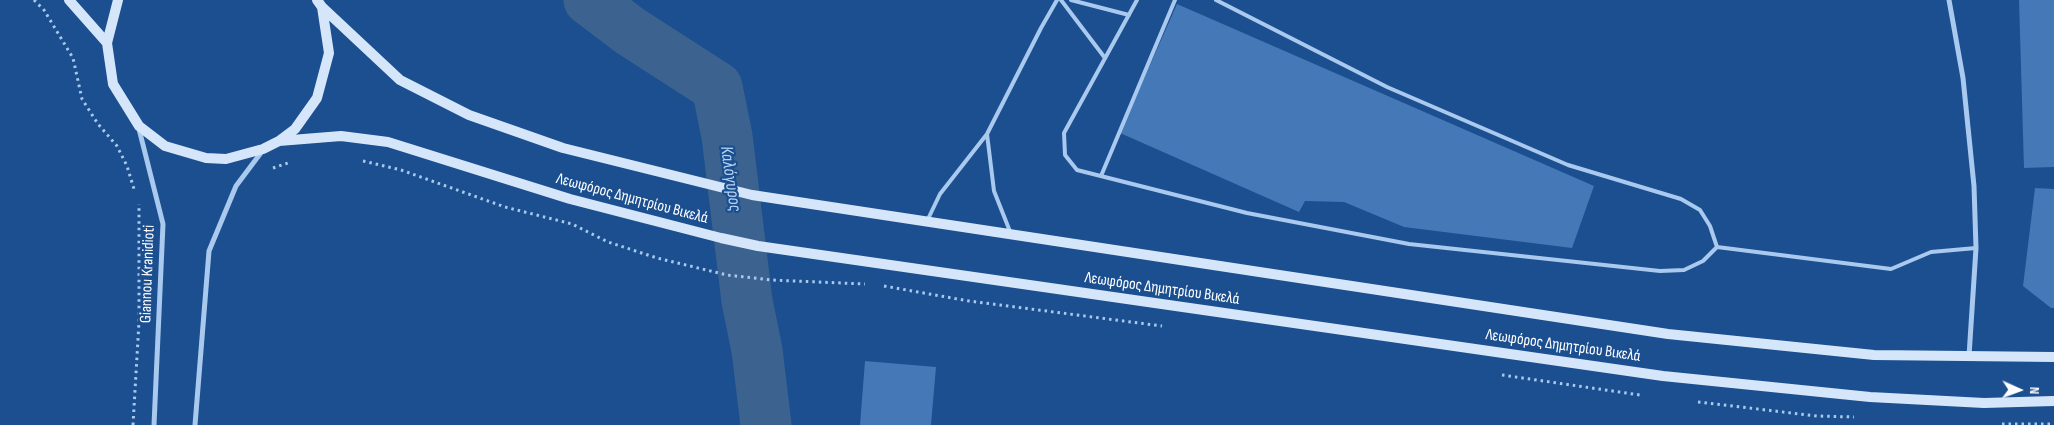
<!DOCTYPE html>
<html>
<head>
<meta charset="utf-8">
<style>
	body { margin:0 }
	#map { position:relative; width:2054px; height:425px; overflow:hidden; background:#1b4f8f; font-family:"Sofia Sans Condensed",sans-serif }
	canvas { display:block }
	.north { position:absolute; left:1994px; top:365px; width:50px; height:50px; -webkit-text-stroke:4px #1b4f8f; paint-order:stroke; rotate:92deg; font-size:14px; font-weight:700; line-height:20px; text-align:center; color:#fff }
	.north::after { content:''; display:block; margin:auto; width:18px; height:22px; background:#fff; clip-path:polygon(50% 0,100% 100%,50% 72%,0 100%) }
</style>
</head>
<body>
<div id="map">
<canvas width="2054" height="425"></canvas>
<div class="north">N</div>
</div>
<script>
const g = document.querySelector('canvas').getContext('2d');
g.lineJoin = 'round';
const toPath = rows => new Path2D(rows.map(r => 'M' + r).join(''));
function strokePath(path, color, width, dash) { g.strokeStyle = color; g.lineWidth = width; g.lineCap = dash ? 'butt' : 'round'; g.setLineDash(dash || []); g.stroke(path); }
function paint(path, color) { g.fillStyle = color; g.fill(path, 'evenodd'); }
function drawText(font, color, halo, rows, align = 'center') {
  g.font = font + ' "Sofia Sans Condensed",sans-serif'; g.lineWidth = 4.5; g.setLineDash([]); g.textBaseline = 'middle'; g.strokeStyle = halo; g.fillStyle = color; for (const [text, x, y, turn = 0] of rows) {
    g.save(); g.translate(x, y); g.rotate((+turn || 0) * Math.PI / 180); g.textAlign = isNaN(turn) ? turn : align; if (halo) g.strokeText(text, 0, 0); g.fillText(text, 0, 0); g.restore();
  }
}
const river = toPath([
	[589,0,630,31,717,87,727,136,747,301,757,350,766,425]
]);
const building = toPath([
	[2019,0,2054,0,2054,167,2024,168],
	[1177,4,1594,186,1572,248,1404,227,1344,202,1305,201,1299,212,1120,133],
	[2035,188,2054,189,2054,308,2051,308,2023,286],
	[865,361,936,367,931,425,860,425]
]);
const path = toPath([
	[34,0,44,10,73,58,82,99,98,124,117,146,127,166,134,189],
	[363,161,401,170,505,207,572,224,608,242,657,258,727,275,771,280,865,284],
	[273,168,291,162],
	[884,286,969,301,1162,326],
	[1502,375,1640,395],
	[1698,402,1817,416,1854,417],
	[2002,424,2054,424],
	[133,425,139,322,139,204]
]);
const service = toPath([
	[1061,0,1105,58],
	[1071,0,1129,15],
	[1137,0,1064,133,1065,155,1077,170,1247,213,1409,244,1660,271,1684,270,1703,261,1717,247],
	[1216,0,1387,87,1568,165,1681,199,1700,210,1710,226,1717,247],
	[987,134,994,191,1011,234],
	[1101,176,1175,0],
	[928,219,940,194,987,134,1041,28,1057,0],
	[1717,247,1891,269,1931,252,1976,248]
]);
const minor = toPath([
	[1949,0,1963,78,1974,186,1976,248,1969,356],
	[139,129,163,224,154,425],
	[195,425,209,251,236,186,263,150]
]);
const secondary = toPath([
	[69,0,107,43],
	[118,0,107,43,113,84,139,126,165,146,206,158,226,159,263,149,279,141,295,129,317,98,329,53,322,7,317,0],
	[322,7,400,80,469,115,563,148,752,195,1668,334,1874,355,2054,357],
	[279,141,341,136,388,142,570,199,721,238,758,246,1663,376,1870,397,1984,403,2054,401]
]);
const streetNames = [
	["Λεωφόρος Δημητρίου Βικελά",632,199,15],
	["Giannou Kranidioti",148,274,-88],
	["Λεωφόρος Δημητρίου Βικελά",1162,289,8],
	["Λεωφόρος Δημητρίου Βικελά",1563,346,8]
];
const waterNames = [
	["Καλόγυρος",730,179,82]
];
strokePath(river, '#3c6290', 51);
paint(building, '#4478b7');
strokePath(path, '#a9c9ee', 3, [2.5, 4]);
strokePath(service, '#a9c9ee', 4);
strokePath(minor, '#a9c9ee', 5);
strokePath(secondary, '#d6e6fa', 10);
drawText('16px', '#fff', '#1b4f8f', streetNames);
drawText('italic 18px', '#b5d3f5', '#1b4f8f', waterNames);
</script>
</body>
</html>
